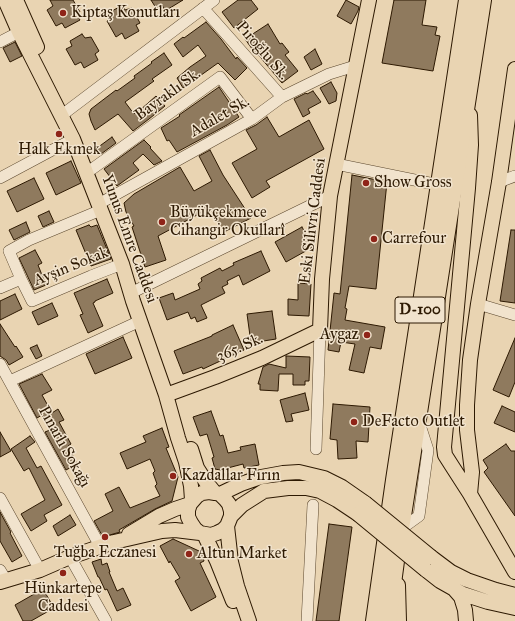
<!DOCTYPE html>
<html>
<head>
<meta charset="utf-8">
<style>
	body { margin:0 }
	canvas { display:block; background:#e9d4b2 }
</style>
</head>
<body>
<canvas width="515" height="621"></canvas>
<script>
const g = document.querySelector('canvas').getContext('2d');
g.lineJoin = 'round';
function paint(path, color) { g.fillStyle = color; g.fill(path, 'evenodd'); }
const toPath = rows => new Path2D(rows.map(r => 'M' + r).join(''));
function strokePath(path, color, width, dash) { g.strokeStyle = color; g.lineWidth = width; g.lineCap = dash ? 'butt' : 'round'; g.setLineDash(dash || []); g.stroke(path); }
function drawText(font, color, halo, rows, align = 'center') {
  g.font = font + ' "IM FELL Great Primer",serif'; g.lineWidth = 3; g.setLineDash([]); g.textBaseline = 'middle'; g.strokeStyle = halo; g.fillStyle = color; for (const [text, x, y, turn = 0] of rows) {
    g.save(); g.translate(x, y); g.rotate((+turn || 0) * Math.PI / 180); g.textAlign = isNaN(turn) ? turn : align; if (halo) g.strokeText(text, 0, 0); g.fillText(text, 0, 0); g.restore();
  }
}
const building = toPath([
	[50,0,73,0,80,12,76,14,80,20,65,28,62,23,56,26,47,10,53,6,50,0],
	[151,0,183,0,165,11,162,5,156,8,151,0],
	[238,0,251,0,258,9,234,28,222,12,238,0],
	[346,0,359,7,358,11,351,24,337,16,346,0],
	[394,0,426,0,422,25,437,27,435,35,440,36,433,71,382,63,394,0],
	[123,5,125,10,132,8,140,23,136,25,139,31,125,39,122,33,116,37,107,21,113,17,110,12,123,5],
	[206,22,221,39,236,59,237,57,247,68,235,80,218,63,183,88,177,78,190,67,206,56,198,45,183,57,174,44,183,37,184,38,206,22],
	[268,24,280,44,282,43,289,52,285,55,298,71,282,83,256,52,255,53,245,39,268,24],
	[82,34,85,38,91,37,99,51,95,54,98,60,84,68,81,62,75,65,66,49,72,46,70,41,82,34],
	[15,42,22,56,10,62,3,48,15,42],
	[315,49,322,64,311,70,304,57,315,49],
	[164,53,172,65,152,79,154,81,125,102,134,114,138,110,139,111,156,96,165,106,149,119,133,131,118,114,95,130,91,121,89,114,91,109,116,90,117,91,135,78,134,76,152,63,151,62,164,53],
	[331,82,337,93,336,101,329,104,320,88,331,82],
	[219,87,239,117,227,125,177,152,169,140,167,141,161,128,180,116,179,115,219,87],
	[313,91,321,102,308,109,310,113,303,117,294,99,306,93,307,94,313,91],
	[267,117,279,137,309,120,324,149,266,181,270,187,252,198,232,163,257,149,246,130,256,125,267,117],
	[112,137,116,143,101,154,97,148,112,137],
	[144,140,151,147,150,148,162,161,154,165,143,154,133,163,139,170,117,186,104,169,144,140],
	[210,150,223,175,251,218,224,232,210,208,158,236,166,260,145,267,132,227,134,226,126,212,124,203,134,194,180,167,194,191,212,181,199,156,210,150],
	[71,161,81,183,56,195,46,173,71,161],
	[352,175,387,182,376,289,349,286,345,308,347,309,345,320,385,327,381,349,370,347,364,373,349,370,355,344,341,342,339,352,328,350,334,293,340,294,352,175],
	[34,178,44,199,17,212,7,191,34,178],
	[49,211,54,222,43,227,38,216,49,211],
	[26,222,30,232,14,240,9,230,26,222],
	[89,225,91,227,97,225,111,259,91,266,76,230,89,225],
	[302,227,313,247,286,262,275,242,302,227],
	[511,230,515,230,515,303,500,301,511,230],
	[35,250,42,263,38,265,46,285,34,290,19,258,35,250],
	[261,251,270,271,243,285,239,275,227,281,228,284,222,287,225,293,201,305,207,318,197,322,195,317,191,319,188,312,167,320,159,298,173,293,175,300,200,289,198,284,202,281,201,278,220,268,222,271,234,265,233,263,261,251],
	[107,279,113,293,95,301,95,302,93,303,103,326,88,333,80,315,83,314,74,293,107,279],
	[298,283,311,284,309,316,288,315,288,299,298,300,298,283],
	[15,294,22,309,0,320,0,301,15,294],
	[52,303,58,316,38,325,32,312,52,303],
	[272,311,276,339,251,343,247,314,272,311],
	[0,324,15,347,16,346,23,357,9,365,6,360,0,356,0,324],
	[233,325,244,350,203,369,202,367,183,374,174,351,212,336,212,335,233,325],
	[123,337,132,358,95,374,86,354,123,337],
	[515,338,515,382,509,397,493,390,515,338],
	[37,345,42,356,36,359,30,348,37,345],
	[286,356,310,357,309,381,305,381,305,385,293,385,293,374,279,374,278,391,260,390,260,384,258,384,263,367,269,364,286,368,286,356],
	[42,374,52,390,42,395,52,413,58,409,64,420,59,422,71,444,68,446,77,464,66,470,45,432,50,430,42,415,37,418,19,384,42,374],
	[305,393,309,410,291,414,293,421,286,422,280,400,305,393],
	[333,404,370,407,368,442,356,441,357,458,338,459,337,440,330,439,333,404],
	[502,406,515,412,515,432,494,423,502,406],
	[211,411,220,436,223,435,228,453,241,450,240,447,255,444,259,465,244,468,243,464,220,470,215,469,212,458,214,457,207,434,200,436,193,417,211,411],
	[162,428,169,447,166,448,178,477,172,501,155,509,119,530,120,532,103,537,94,521,113,511,105,494,119,487,130,508,160,496,155,486,157,484,153,473,155,471,150,459,127,469,120,453,146,442,143,436,162,428],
	[0,432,11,451,0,457,0,432],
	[30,436,35,442,26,448,37,468,41,466,62,505,44,515,47,521,31,531,21,514,45,500,29,468,24,471,11,449,30,436],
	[506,444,511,451,515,451,515,516,484,472,488,468,483,460,506,444],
	[0,512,11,532,10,533,22,556,12,562,0,541,0,512],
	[70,515,76,525,58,536,53,526,70,515],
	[329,524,352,527,339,621,316,621,329,524],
	[173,539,199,551,202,554,204,561,200,563,216,597,191,611,175,581,180,578,170,561,169,563,160,546,173,539],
	[101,559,102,565,107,563,110,572,109,572,117,591,123,588,131,605,117,611,107,589,105,590,99,577,98,577,92,562,101,559],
	[43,589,54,608,31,621,23,621,15,605,43,589]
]);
const minor = toPath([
	[203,8,282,97],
	[0,42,19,32],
	[66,112,214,0],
	[336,164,439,185],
	[92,169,220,77,252,119],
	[0,178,73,139],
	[499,182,515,176],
	[104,201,252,119,282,97,329,74,355,66],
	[21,279,32,301,91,276,122,264],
	[0,288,21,279,9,251,29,240,101,210],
	[137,290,330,196],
	[478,304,515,315],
	[0,364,100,546],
	[10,381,140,321],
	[316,449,320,330],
	[0,498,40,570],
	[401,529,419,516,428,450,419,422],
	[70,557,106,621],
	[0,570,6,580],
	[307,621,313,505]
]);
const major = toPath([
	[5,0,19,32,73,139,122,264,133,301,166,395,178,438,186,462,191,486,192,500],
	[16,0,37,47],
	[470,115,471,145,468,188,444,447,445,455,452,466,470,494,515,572],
	[166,395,215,377,262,358,320,330,322,279,330,196,369,0],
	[191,449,197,468,206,482,215,493],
	[220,494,241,484,261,477,283,473,299,472,324,478,342,487,365,503],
	[470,494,472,472,467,430,467,405,470,360,478,304,499,182,515,69],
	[231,516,242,505,264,491,288,488,306,488,320,491,337,500,358,514],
	[227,526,231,562,237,586,249,621],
	[129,534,159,516,175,509,190,504],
	[204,534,217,561,233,601],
	[431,557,451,572,467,580,496,590,515,595],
	[426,570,440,581,463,594,488,602,515,608],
	[0,582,40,570,70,557,114,542,162,531,175,530,200,533,211,535,217,533,223,530,227,526,231,516,231,511,229,504,225,499,220,494,215,493,209,492,202,493,197,496,190,504,188,510,188,517,191,523,195,529,200,533],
	[398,585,399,621],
	[454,589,461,597,465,610,466,621]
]);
const highway = toPath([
	[374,621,394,480,467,0],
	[388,621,396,561,483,0]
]);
const majorBridge = toPath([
	[365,503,431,557],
	[358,514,426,570]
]);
const markers = [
	[63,13,4,"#8f2418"],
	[59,134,4,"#8f2418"],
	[366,183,4,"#8f2418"],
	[162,222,4,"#8f2418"],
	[374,239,4,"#8f2418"],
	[367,335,4,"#8f2418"],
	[354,422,4,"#8f2418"],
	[173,476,4,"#8f2418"],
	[105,537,4,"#8f2418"],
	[189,554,4,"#8f2418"],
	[63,573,4,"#8f2418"]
];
const shields = [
	[420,310,50]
];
const shieldNames = [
	["D-100",420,310]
];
const poiNames = [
	["Kiptaş Konutları",71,13],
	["Halk Ekmek",59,150,"center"],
	["Show Gross",374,183],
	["Büyükçekmece",170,213],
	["Cihangir Okullarî",170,231],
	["Carrefour",382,239],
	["Aygaz",359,335,"right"],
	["DeFacto Outlet",362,422],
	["Kazdallar Fırın",181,476],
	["Tuğba Eczanesi",105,553,"center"],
	["Altun Market",197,554],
	["Hünkartepe",63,589,"center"],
	["Caddesi",63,607,"center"]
];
const streetNames = [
	["Piroğlu Sk.",262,51,49],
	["Bayraklı Sk.",168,95,-36],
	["Adalet Sk.",220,117,-30],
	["Eski Silivri Caddesi",313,221,-83],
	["Yunus Emre Caddesi",129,239,70],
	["Ayşin Sokak",71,267,-22],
	["365. Sk.",240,348,-24],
	["Pınarlı Sokağı",64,447,61]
];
paint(building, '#8f7a5e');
strokePath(building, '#2d1902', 1);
strokePath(minor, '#5c482e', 12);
strokePath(major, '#2d1902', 16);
strokePath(highway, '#2d1902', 18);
strokePath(minor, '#f1e3cd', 11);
strokePath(major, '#e9d4b2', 14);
strokePath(highway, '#e9d4b2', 16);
strokePath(majorBridge, '#2d1902', 16, []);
strokePath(majorBridge, '#e9d4b2', 14);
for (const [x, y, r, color] of markers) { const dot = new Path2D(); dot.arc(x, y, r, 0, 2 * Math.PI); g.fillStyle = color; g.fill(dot); strokePath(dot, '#f1e3cd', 1.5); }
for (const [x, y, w] of shields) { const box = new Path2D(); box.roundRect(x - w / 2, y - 13, w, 26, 3); g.fillStyle = '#f1e3cd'; g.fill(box); strokePath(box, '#2d1902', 1); }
drawText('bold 15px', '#2d1902', null, shieldNames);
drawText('16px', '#2d1902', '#f1e3cd', poiNames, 'left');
drawText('16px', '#2d1902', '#f1e3cd', streetNames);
</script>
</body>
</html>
